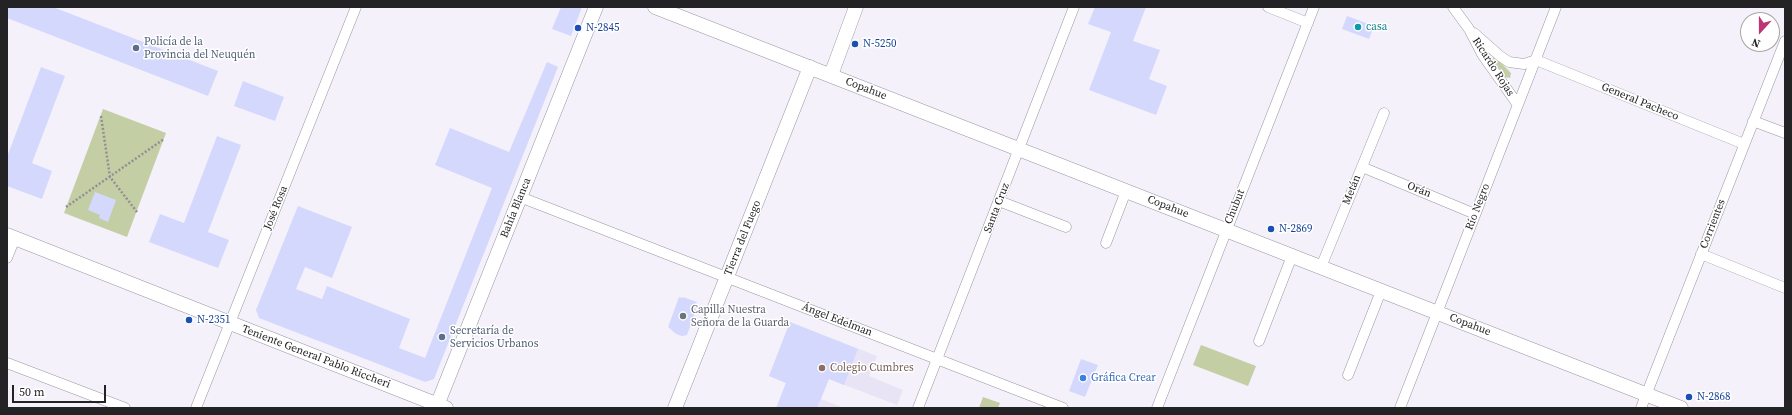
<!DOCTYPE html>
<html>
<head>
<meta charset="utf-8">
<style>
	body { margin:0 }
	#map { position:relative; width:1792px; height:415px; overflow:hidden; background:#f4f1fb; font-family:"Source Serif 4",serif }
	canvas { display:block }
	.frame { position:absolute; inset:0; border:8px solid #232225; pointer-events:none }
	.north { position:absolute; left:1740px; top:12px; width:40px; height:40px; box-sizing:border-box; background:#fff; border:1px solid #a7a7a8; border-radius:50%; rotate:201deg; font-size:11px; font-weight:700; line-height:16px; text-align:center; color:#232225 }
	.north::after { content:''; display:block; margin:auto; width:14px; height:18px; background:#bd3574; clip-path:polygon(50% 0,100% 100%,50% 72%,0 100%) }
	.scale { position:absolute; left:12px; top:385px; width:94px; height:18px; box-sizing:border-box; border:2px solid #232225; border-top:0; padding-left:5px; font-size:12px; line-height:14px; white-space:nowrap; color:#232225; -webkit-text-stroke:3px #fff; paint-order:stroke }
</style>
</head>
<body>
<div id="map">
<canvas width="1792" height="415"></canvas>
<div class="frame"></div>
<div class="north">N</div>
<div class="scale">50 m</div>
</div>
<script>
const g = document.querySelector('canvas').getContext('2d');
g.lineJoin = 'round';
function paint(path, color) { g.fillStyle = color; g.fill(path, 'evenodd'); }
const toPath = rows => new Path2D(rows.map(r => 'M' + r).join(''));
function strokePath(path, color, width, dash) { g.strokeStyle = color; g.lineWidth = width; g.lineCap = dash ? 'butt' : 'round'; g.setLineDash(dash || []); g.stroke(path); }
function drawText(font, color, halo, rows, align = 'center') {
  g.font = font + ' "Source Serif 4",serif'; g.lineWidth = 3; g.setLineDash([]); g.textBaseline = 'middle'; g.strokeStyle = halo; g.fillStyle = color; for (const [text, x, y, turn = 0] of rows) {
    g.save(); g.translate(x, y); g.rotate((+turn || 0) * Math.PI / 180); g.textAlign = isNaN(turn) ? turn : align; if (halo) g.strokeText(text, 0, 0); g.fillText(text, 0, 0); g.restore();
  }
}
const built = toPath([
	[790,322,877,356,869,376,903,390,897,405,829,379,821,399,844,408,777,408,786,383,769,376]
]);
const green = toPath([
	[1494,56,1511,73,1510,78,1505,77,1493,59],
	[103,109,166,133,127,237,64,213],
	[1201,345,1256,366,1248,386,1193,365],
	[983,397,1000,403,998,408,979,408]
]);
const building = toPath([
	[7,7,53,7,218,71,208,96,7,18],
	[561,7,582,7,571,36,552,29],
	[1095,7,1146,7,1133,41,1160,50,1149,79,1167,86,1156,115,1089,90,1111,32,1088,24],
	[1347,16,1374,26,1369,39,1342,29],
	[547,62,558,67,434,379,425,382,259,318,256,310,298,206,352,227,332,278,305,267,296,289,322,299,327,286,410,319,399,348,425,358,492,188,435,165,450,128,509,152],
	[41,67,65,76,32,163,52,171,42,199,7,186,7,157],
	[243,81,284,97,275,121,234,106],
	[217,136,241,145,208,232,229,240,218,268,149,242,160,214,184,223],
	[95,192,116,200,108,222,99,218,100,215,88,210],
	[679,297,683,298,683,297,697,302,696,304,698,305,687,335,682,336,676,334,668,327],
	[790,322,858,349,844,385,829,379,817,408,776,408,786,383,769,376],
	[1081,359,1098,365,1085,397,1069,391]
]);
const path = toPath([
	[101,116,110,177,137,212],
	[66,207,164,139]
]);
const street = toPath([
	[1268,7,1308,23],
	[1453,7,1469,29,1482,54,1518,105],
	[1474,33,1500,56,1509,62,1524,64,1536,60],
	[1536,60,1744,144],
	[1753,121,1785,133],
	[1362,167,1475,214],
	[520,197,1063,408],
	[999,201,1066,227],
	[1106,243,1126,191],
	[1701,254,1785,288],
	[7,258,15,238],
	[1321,267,1384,113],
	[1259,341,1292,256],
	[7,363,125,408],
	[1348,375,1381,291],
	[196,408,356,7],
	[918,408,1074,7],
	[1157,408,1314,7],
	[1400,408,1556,7],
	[1641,408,1785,41]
]);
const secondary = toPath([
	[655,7,1681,408],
	[831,75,856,7],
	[7,235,446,408],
	[436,408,596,7],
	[675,408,810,67]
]);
const markers = [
	[1358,27,4,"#0f9aa8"],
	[578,28,4,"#1a4fb4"],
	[855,44,4,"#1a4fb4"],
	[136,48,4,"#5c6f8a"],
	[1271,229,4,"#1a4fb4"],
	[683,316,4,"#6b7280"],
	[189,320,4,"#1a4fb4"],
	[442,337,4,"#5c6f8a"],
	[822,368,4,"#8d6e63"],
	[1083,378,4,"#3f7fe0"],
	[1689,397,4,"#1a4fb4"]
];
const cultureNames = [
	["casa",1366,27]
];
const transitNames = [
	["N-2845",586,28],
	["N-5250",863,44],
	["N-2869",1279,229],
	["N-2351",197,320],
	["N-2868",1697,397]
];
const serviceNames = [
	["Policía de la",144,42],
	["Provincia del Neuquén",144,55],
	["Secretaría de",450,331],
	["Servicios Urbanos",450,344]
];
const streetNames = [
	["Ricardo Rojas",1493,67,57],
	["Copahue",866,89,21],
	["General Pacheco",1640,102,22],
	["Metán",1352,190,-68],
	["Orán",1419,190,22],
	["Copahue",1168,207,21],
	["Chubut",1235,207,-68],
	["Río Negro",1478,207,-69],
	["José Rosa",276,208,-68],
	["Bahía Blanca",516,208,-68],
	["Santa Cruz",997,208,-69],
	["Corrientes",1713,224,-69],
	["Tierra del Fuego",743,238,-68],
	["Ángel Edelman",837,320,21],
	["Copahue",1470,325,21],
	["Teniente General Pablo Riccheri",316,357,21]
];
const worshipNames = [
	["Capilla Nuestra",691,310],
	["Señora de la Guarda",691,323]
];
const educationNames = [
	["Colegio Cumbres",830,368]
];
const shopNames = [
	["Gráfica Crear",1091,378]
];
paint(built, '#e9e4f5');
paint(green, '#c4cea4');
paint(building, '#d4d8fd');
strokePath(street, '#9b98a1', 11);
strokePath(secondary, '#9b98a1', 15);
strokePath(path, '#918f95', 2.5, [2, 2]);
strokePath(street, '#fff', 10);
strokePath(secondary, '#fff', 14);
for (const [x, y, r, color] of markers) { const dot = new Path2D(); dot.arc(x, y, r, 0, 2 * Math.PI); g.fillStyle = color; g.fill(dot); strokePath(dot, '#fff', 1.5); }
drawText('11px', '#0d838f', '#fff', cultureNames, 'left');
drawText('11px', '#164399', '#fff', transitNames, 'left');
drawText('11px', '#4e5e75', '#fff', serviceNames, 'left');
drawText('11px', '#232225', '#fff', streetNames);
drawText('11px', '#5b616d', '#fff', worshipNames, 'left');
drawText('11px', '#785e54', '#fff', educationNames, 'left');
drawText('11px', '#366cbe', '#fff', shopNames, 'left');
</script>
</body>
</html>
